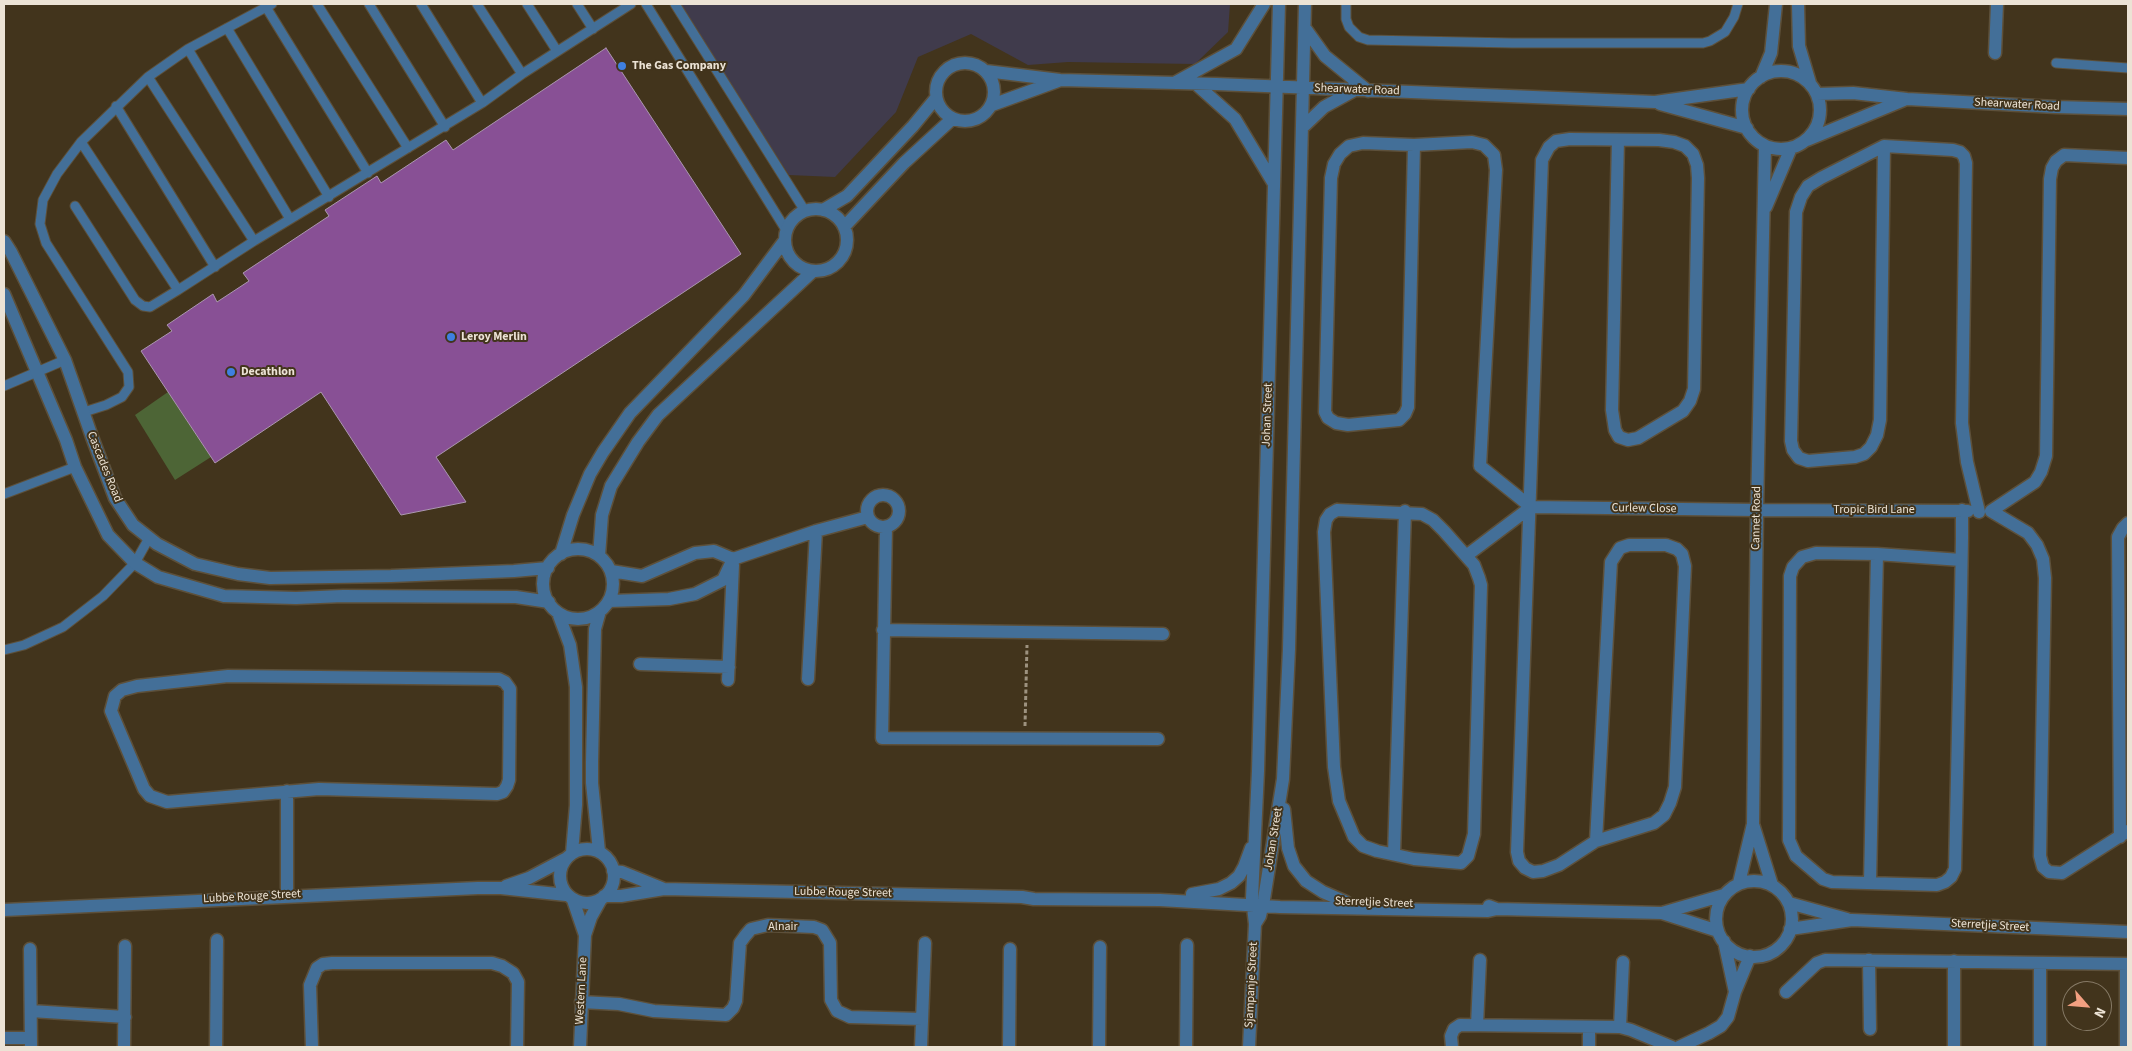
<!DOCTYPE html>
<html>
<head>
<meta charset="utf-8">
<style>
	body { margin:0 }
	#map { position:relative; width:2132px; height:1051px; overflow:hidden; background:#42341c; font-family:"Source Sans 3",sans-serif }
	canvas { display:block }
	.frame { position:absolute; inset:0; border:5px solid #ece3d5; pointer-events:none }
	.north { position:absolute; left:2062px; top:981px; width:50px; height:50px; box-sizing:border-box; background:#42341c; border:1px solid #867a66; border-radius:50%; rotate:117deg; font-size:14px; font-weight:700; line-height:20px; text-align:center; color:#ece3d5 }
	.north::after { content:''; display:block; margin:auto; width:18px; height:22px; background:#f3a081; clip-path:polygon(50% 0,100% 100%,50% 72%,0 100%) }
</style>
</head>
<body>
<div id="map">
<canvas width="2132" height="1051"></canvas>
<div class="frame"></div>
<div class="north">N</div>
</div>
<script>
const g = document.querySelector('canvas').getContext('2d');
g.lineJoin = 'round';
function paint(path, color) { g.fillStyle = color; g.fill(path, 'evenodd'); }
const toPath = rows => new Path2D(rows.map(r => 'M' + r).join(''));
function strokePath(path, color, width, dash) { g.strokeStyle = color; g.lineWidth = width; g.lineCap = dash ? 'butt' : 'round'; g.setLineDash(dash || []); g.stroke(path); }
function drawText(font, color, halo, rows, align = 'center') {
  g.font = font + ' "Source Sans 3",sans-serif'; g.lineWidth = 4; g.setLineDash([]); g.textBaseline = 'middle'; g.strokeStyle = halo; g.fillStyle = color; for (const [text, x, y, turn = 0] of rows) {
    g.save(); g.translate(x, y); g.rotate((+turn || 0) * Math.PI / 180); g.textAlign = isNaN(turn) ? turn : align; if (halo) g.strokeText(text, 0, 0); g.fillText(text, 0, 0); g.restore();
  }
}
const commercial = toPath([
	[677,4,1230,4,1228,32,1195,64,1068,62,1028,65,971,34,918,57,896,112,835,177,789,175]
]);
const green = toPath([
	[168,392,211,457,175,480,135,415]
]);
const building = toPath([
	[606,48,741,254,436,457,466,502,401,515,321,392,215,463,141,351,172,331,167,325,213,294,217,302,249,281,243,273,329,216,325,210,377,176,381,183,446,140,453,150,606,48]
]);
const path = toPath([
	[1025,726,1027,645]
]);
const lane = toPath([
	[317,4,408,148],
	[369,4,445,127],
	[421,4,482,103],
	[477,4,522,74],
	[527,4,557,51],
	[577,4,593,29],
	[646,4,786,230],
	[675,4,805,211],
	[1346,4,1346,19,1349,27,1359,37,1368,40,1512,43,1703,43,1710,41,1725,32,1734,17,1738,4],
	[266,7,368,173],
	[227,28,329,197],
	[188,49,290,219],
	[2056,63,2128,68],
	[148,77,254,241],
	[116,106,215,267],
	[81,142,178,290,254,241,482,103,522,74,631,4],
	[75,206,135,300,143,306,150,307,178,290],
	[4,386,65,360],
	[84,412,106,405,122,397,129,387,128,372,46,243,40,224,43,200,57,174,81,142,148,77,188,49,272,4],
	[4,494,75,467],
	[4,650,24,645,63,627,103,596,135,563,149,538]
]);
const street = toPath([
	[1798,4,1799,46,1810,83],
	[1305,28,1325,56,1368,91],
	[1995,53,1997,4],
	'936 92a29 29 0 1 1 58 0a29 29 0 1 1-58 0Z',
	[986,71,1060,80,1216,84,1655,102,1749,89],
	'1742 110a39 39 0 1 1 78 0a39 39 0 1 1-78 0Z',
	[1761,77,1771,53,1776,4],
	[1176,82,1236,49,1264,4],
	[1196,84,1235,119,1274,184],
	[1817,94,1853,93,1907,99,2056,107,2128,109],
	[1660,104,1747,128],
	[992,105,1058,81],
	[1303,127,1324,107,1355,90],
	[1807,140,1904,100],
	[1414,145,1408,407,1405,414,1399,420,1348,425,1336,423,1328,418,1325,412,1331,178,1334,164,1340,154,1349,146,1363,143,1414,145,1472,142,1484,145,1494,155,1496,170,1480,466,1531,507],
	[1884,146,1880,420,1877,435,1871,447,1864,454,1855,457,1808,461,1799,458,1793,450,1791,441,1796,212,1801,197,1808,186,1821,178,1884,146,1953,150,1960,152,1964,156,1966,163,1962,423,1967,462,1979,512],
	[1766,207,1791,148],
	'785 240a31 31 0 1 1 62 0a31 31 0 1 1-62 0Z',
	[823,210,847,196,913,126,936,98],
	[844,227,904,163,952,119],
	[4,241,11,252,65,360,92,437,115,498,133,525,157,544,195,564,238,574,270,578,391,576,514,571,548,568],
	[4,294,66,440,75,467,108,535,135,563,158,577,224,596,296,598,343,596,516,597,549,602],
	'867 511a16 16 0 1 1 32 0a16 16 0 1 1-32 0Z',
	[1531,507,1757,510,1968,511],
	[1337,510,1422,514,1433,520,1444,531,1474,565,1479,578,1481,585,1474,834,1468,856,1461,863,1414,859,1377,851,1363,846,1354,837,1339,801,1334,767,1324,532,1326,520,1330,514,1337,510],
	[1991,511,2028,533,2037,545,2043,559,2045,578,2040,856,2043,867,2049,872,2062,873,2128,831],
	[1991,511,2035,482,2041,472,2046,456,2050,179,2052,168,2056,161,2064,155,2128,158],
	[886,527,882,738,1158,739],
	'543 584a35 35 0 1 1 70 0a35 35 0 1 1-70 0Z',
	[561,554,573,515,590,474,603,452,630,413,744,295,785,240],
	[599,556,602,515,611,486,638,442,658,415,813,271],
	[1466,556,1531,507],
	[1961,560,1877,554,1816,553,1802,557,1793,567,1790,576,1789,840,1796,856,1823,879,1832,882,1937,885,1945,882,1951,877,1955,869,1961,594,1962,538,1962,510],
	[611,571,642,576,695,553,714,551,733,559,816,531,868,517],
	[609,601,669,599,695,594,723,580,733,559],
	[558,613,570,645,576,687,576,805,572,853],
	[883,630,1163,634],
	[640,664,729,667],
	[228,676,499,679,505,682,510,689,509,780,507,786,503,792,497,794,319,789,167,802,150,796,144,789,111,711,115,696,122,690,137,686,228,676],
	[808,679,816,531],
	[728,680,733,565],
	[1284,809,1288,848,1294,866,1306,881,1323,892,1346,902],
	[1753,824,1772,885],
	[2120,837,2118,537,2123,528,2128,523],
	[1596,841,1611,562,1620,548,1629,545,1666,545,1677,549,1682,554,1685,566,1675,787,1670,803,1664,815,1654,823,1596,841,1559,865,1543,871,1533,872,1525,868,1519,861,1517,852,1542,160,1549,147,1556,141,1570,139,1659,140,1674,142,1685,146,1693,154,1697,165,1698,178,1694,389,1690,401,1683,411,1638,438,1628,440,1619,437,1615,430,1612,410,1618,140],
	'560 876a27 27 0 1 1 54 0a27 27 0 1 1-54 0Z',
	[599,851,592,783,592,762,595,629,600,611],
	[1394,854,1405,511],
	[613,871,622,872,664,889],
	'1716 919a38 38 0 1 1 76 0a38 38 0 1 1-76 0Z',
	[1870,882,1877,554],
	[1739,883,1753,824,1757,510,1765,146],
	[506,886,529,878,565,859],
	[1192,894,1219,889,1231,883,1239,876,1244,867,1251,848],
	[287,895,287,791],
	[604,896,621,896,664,889,1022,897,1034,899,1160,900,1280,907,1488,911,1497,909],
	[573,900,585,935],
	[1789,903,1847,919],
	[1489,906,1497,909,1662,913,1718,931],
	[4,910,478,888,501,888,566,895],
	[1662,913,1724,895],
	[1255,924,1260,916,1264,899,1283,779,1289,649,1305,4],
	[1790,929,1852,920,2128,932],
	[1724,941,1735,992],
	[30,949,31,1047],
	[1869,960,1870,1029],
	[1954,961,1954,1047],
	[2126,964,2126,1047],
	[1786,992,1817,963,1825,960,2128,964],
	[581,1002,619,1004,654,1011,726,1015,733,1008,736,1001,740,943,745,936,751,929,768,925,814,927,822,930,830,943,831,1000,837,1011,850,1017,922,1019],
	[31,1011,125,1017],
	[1477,1025,1480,960],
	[1620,1027,1623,962],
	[4,1038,31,1038],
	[124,1047,125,946],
	[216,1047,217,940],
	[312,1047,310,985,317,968,323,964,332,963,492,963,502,966,513,973,518,982,517,1047],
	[580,1047,585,935,591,917,601,899],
	[921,1047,925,943],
	[1009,1047,1010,949],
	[1099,1047,1100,947],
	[1186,1047,1187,945],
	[1249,1047,1255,924,1252,898,1258,771,1279,4],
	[1452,1047,1451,1036,1454,1029,1460,1025,1620,1027,1631,1030,1672,1047],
	[1589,1047,1589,1027],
	[1679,1047,1709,1033,1721,1026,1728,1017,1735,992,1750,956],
	[2040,1047,2040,963]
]);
const markers = [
	[622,66,5,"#3f7fe0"],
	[451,337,5,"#3f7fe0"],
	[231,372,5,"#3f7fe0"]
];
const poiNames = [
	["The Gas Company",632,66],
	["Leroy Merlin",461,337],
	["Decathlon",241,372]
];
const streetNames = [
	["Shearwater Road",1357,90,2],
	["Shearwater Road",2017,105,3],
	["Johan Street",1268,415,-88],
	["Cascades Road",104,467,68],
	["Curlew Close",1644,509,1],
	["Tropic Bird Lane",1874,510],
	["Cannet Road",1757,518,-89],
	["Johan Street",1274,839,-81],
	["Lubbe Rouge Street",843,893,1],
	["Lubbe Rouge Street",252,897,-3],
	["Sterretjie Street",1374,903,2],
	["Sterretjie Street",1990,926,3],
	["Alnair",783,927],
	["Sjampanje Street",1252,985,-87],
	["Western Lane",582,991,-87]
];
paint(commercial, '#403b4c');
paint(green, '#4d6536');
paint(building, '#885095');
strokePath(building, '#ab97b0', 1);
strokePath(lane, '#5d503a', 11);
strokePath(street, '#5d503a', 15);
strokePath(path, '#9d927f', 3, [4, 2.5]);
strokePath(lane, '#436f98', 9);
strokePath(street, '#436f98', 12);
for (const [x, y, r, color] of markers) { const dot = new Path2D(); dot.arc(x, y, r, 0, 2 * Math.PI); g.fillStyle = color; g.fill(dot); strokePath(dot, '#42341c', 2); }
drawText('bold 12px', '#ece3d5', '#42341c', poiNames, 'left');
drawText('12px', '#ece3d5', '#42341c', streetNames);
</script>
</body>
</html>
